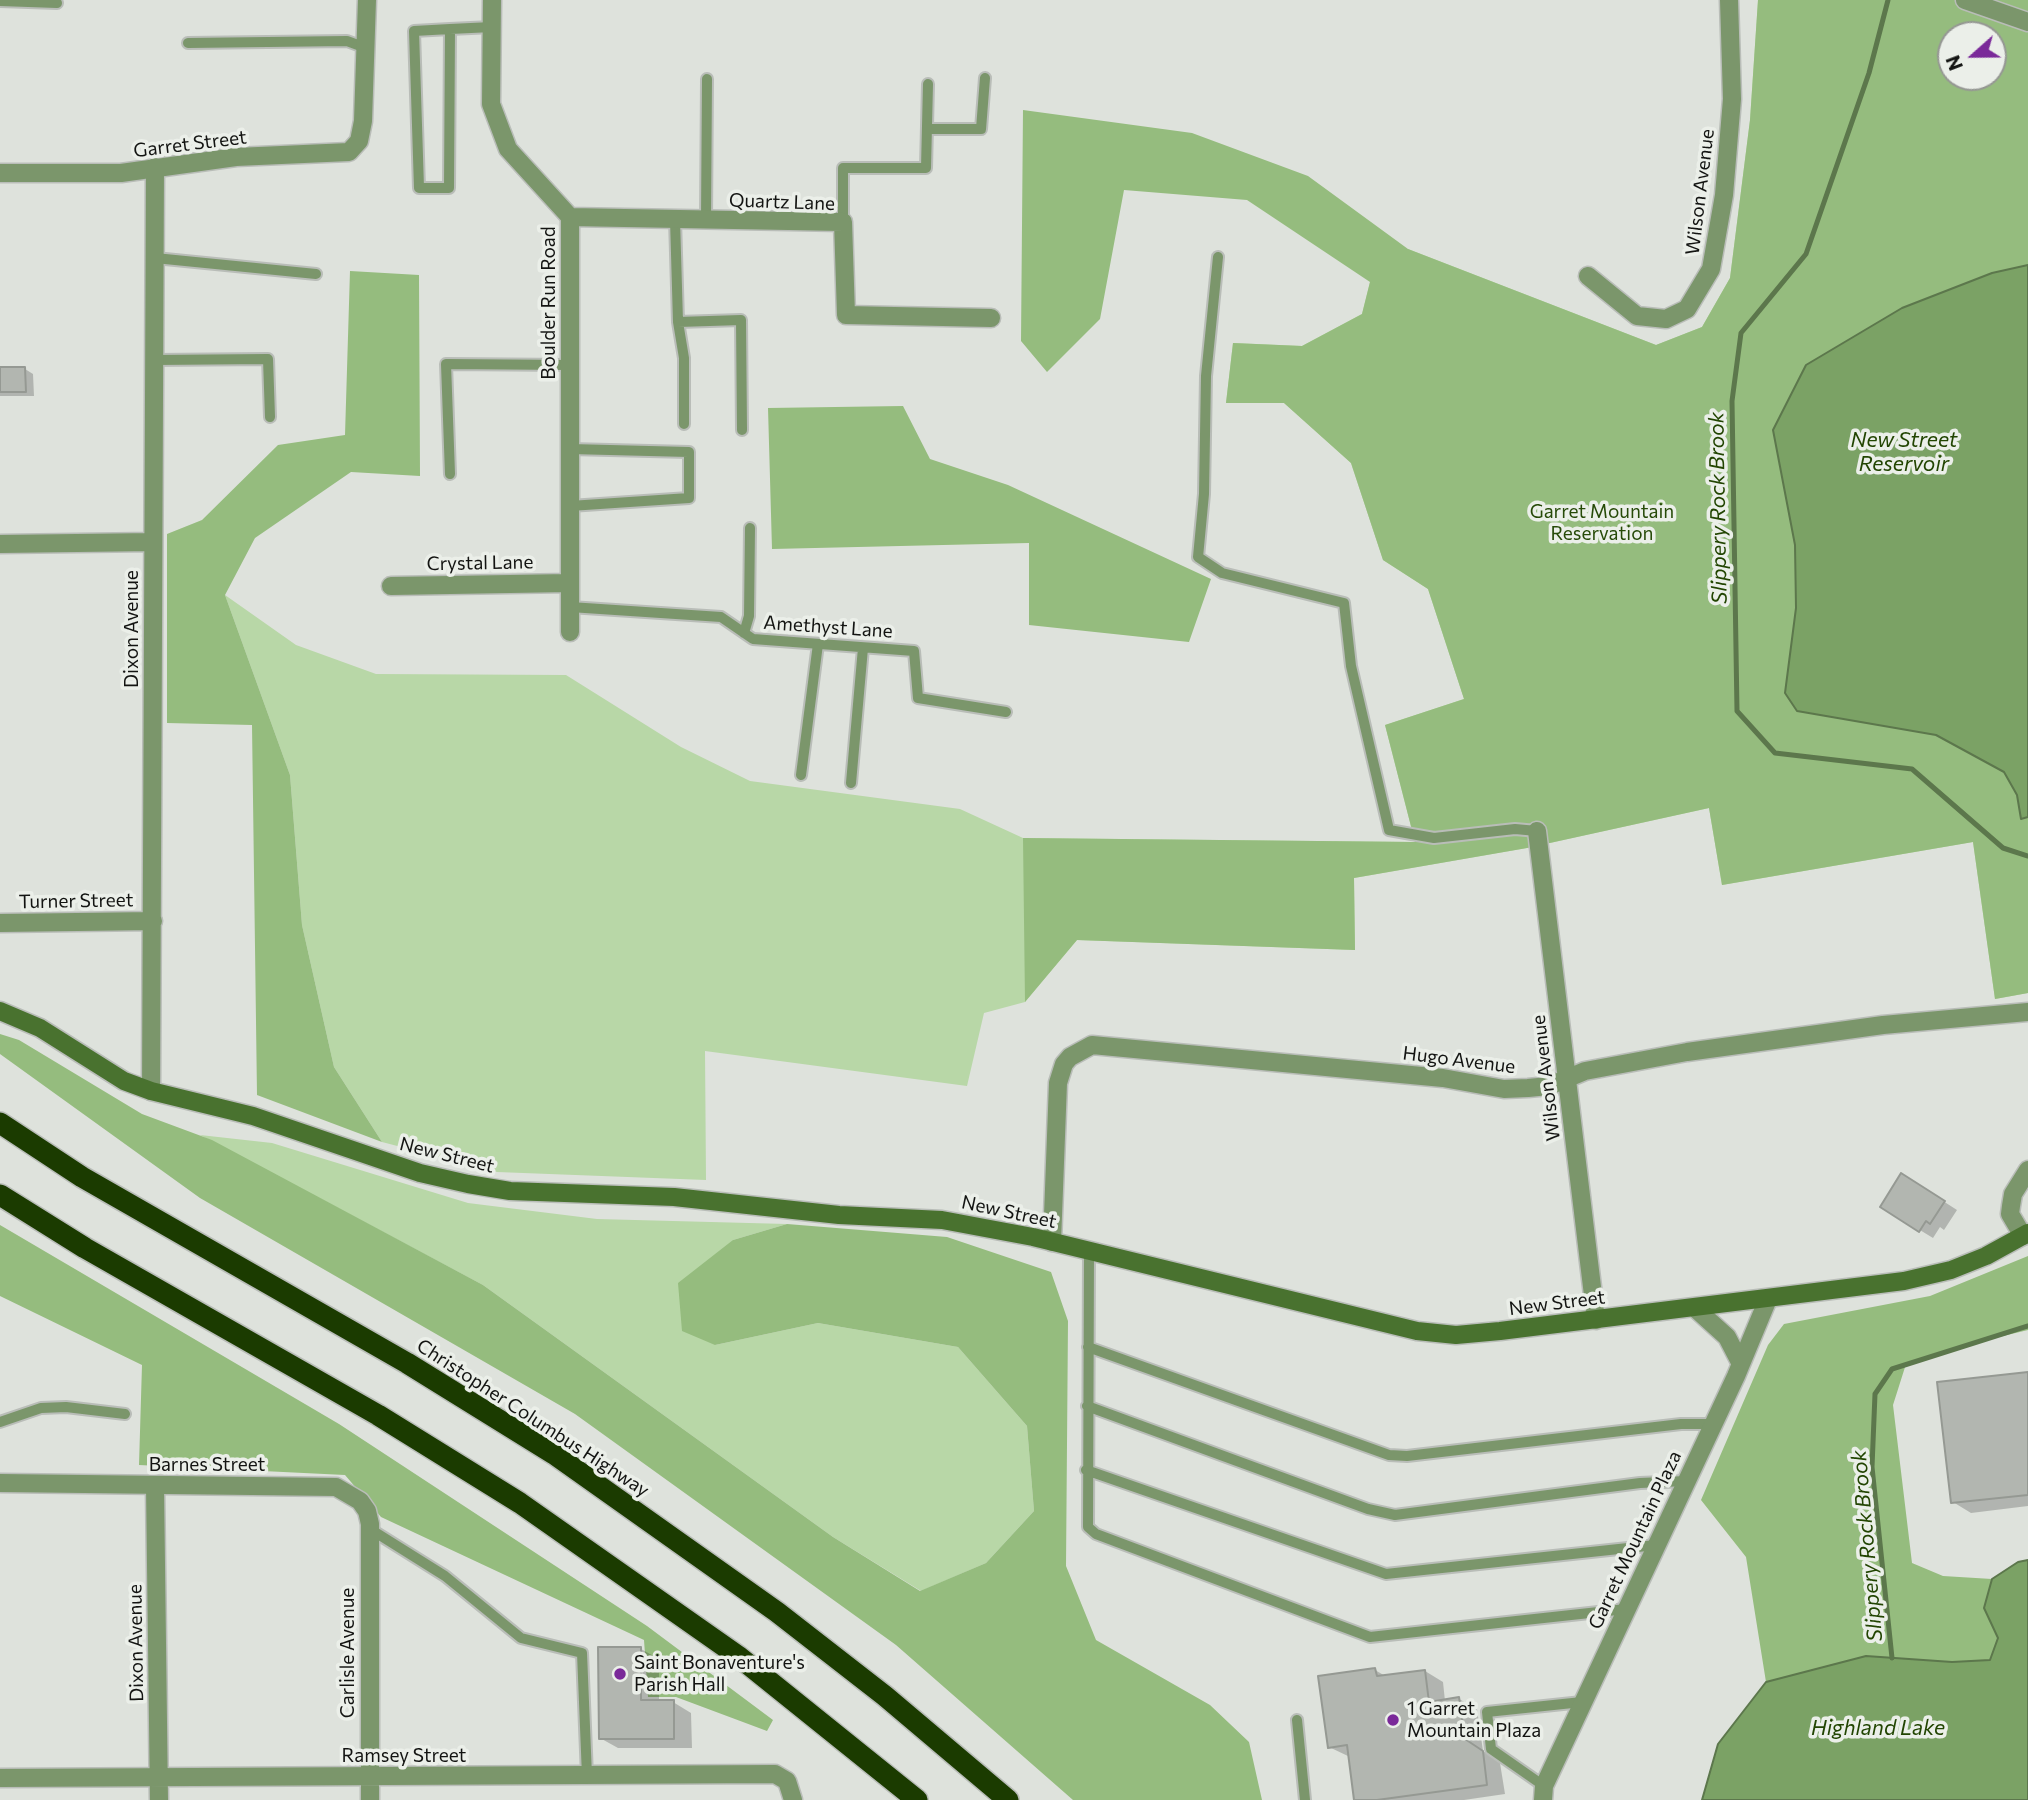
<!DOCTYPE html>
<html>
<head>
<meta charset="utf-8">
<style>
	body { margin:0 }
	#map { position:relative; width:2028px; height:1800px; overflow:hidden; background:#dee2dc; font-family:Commissioner,sans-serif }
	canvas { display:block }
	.north { position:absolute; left:1937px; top:21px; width:70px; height:70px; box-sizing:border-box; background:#ebefe9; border:2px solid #959793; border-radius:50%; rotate:249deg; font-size:19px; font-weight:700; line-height:28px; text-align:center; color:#131412 }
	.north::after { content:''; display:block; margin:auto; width:24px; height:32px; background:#7a2999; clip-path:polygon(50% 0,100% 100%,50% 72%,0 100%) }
</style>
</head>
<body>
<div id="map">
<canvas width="2028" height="1800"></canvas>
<div class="north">N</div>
</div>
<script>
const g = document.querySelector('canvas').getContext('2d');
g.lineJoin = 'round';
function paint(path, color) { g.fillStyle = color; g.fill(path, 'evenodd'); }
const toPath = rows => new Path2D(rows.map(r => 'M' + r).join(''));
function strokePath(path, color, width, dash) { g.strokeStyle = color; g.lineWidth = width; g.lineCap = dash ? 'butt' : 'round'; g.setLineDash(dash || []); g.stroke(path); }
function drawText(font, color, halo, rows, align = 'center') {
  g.font = font + ' Commissioner,sans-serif'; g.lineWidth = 7; g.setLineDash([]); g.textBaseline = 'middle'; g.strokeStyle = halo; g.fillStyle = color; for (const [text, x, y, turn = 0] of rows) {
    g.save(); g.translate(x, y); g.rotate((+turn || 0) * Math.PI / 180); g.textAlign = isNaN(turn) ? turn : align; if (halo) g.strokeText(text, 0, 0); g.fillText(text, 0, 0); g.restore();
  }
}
const green = toPath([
	[1758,0,2028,0,2028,265,1992,273,1797,711,1936,735,2022,819,2028,817,2028,993,1995,999,1973,842,1722,885,1709,808,1527,848,1354,878,1355,950,1077,940,1025,1002,984,1013,967,1086,705,1051,706,1180,497,1172,382,1142,334,1067,302,925,290,775,225,595,296,645,376,674,566,675,681,747,750,781,960,809,1023,838,1415,842,1385,725,1464,699,1428,589,1383,560,1351,463,1284,403,1226,403,1233,343,1302,346,1362,314,1370,282,1408,249,1656,345,1702,327,1730,278,1750,120],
	[1951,35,1993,35,1993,77,1951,77],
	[200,1135,272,1143,468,1203,597,1219,787,1224,733,1240,715,1345,818,1323,958,1347,1027,1426,1034,1511,986,1563,921,1591,833,1537,483,1285]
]);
const forest = toPath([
	[1758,0,2028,0,2028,265,1992,273,1902,308,1806,365,1773,430,1795,545,1797,711,1936,735,2004,772,2017,795,2021,818,2028,817,2028,993,1995,999,1973,842,1722,885,1709,808,1527,848,1354,878,1355,950,1077,940,1025,1002,1023,838,1415,842,1385,725,1464,699,1428,589,1383,560,1351,463,1284,403,1226,403,1233,343,1302,346,1362,314,1370,282,1247,200,1124,190,1100,319,1047,372,1021,341,1023,110,1192,133,1308,176,1408,249,1656,345,1702,327,1730,278,1750,120],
	[1951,35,1993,35,1993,77,1951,77],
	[350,271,419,275,420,476,351,472,255,538,225,595,290,775,302,925,334,1067,382,1142,257,1095,252,725,167,723,167,534,202,520,278,445,345,435],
	[903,406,930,459,1008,485,1211,579,1189,642,1029,625,1029,543,772,549,768,408],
	[0,1034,19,1040,142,1114,212,1140,483,1285,833,1537,920,1591,986,1563,1034,1511,1027,1426,958,1347,818,1323,715,1345,682,1331,678,1283,733,1240,787,1224,947,1237,1051,1272,1068,1321,1066,1566,1096,1640,1210,1705,1249,1742,1262,1800,1073,1800,896,1645,575,1414,200,1198,0,1054],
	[0,1225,339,1424,647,1626,773,1720,767,1731,676,1697,648,1697,644,1640,381,1517,345,1475,139,1465,142,1365,0,1296],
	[2028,1256,2028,1330,1949,1349,1906,1364,1893,1405,1912,1563,1943,1576,1992,1579,1984,1608,1998,1638,1990,1660,1952,1662,1866,1656,1766,1682,1746,1557,1701,1500,1768,1345,1784,1324,1930,1296]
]);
const water = toPath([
	[2028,265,2028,817,2021,819,2017,795,2004,772,1936,735,1797,711,1785,693,1796,608,1795,545,1773,430,1806,365,1902,308,1992,273,2028,265],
	[2028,1560,2028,1800,1702,1800,1718,1744,1766,1682,1866,1656,1952,1662,1990,1660,1998,1638,1984,1608,1992,1579,2018,1562,2028,1560]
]);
const shadow = toPath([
	[0,369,25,369,33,374,34,396,0,396],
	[1915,1183,1957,1210,1944,1230,1940,1227,1933,1238,1882,1207],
	[2028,1373,2028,1506,1971,1513,1953,1502],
	[641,1649,659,1659,659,1702,673,1702,691,1713,692,1748,618,1748,600,1738],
	[1375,1670,1387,1677,1425,1671,1443,1682,1445,1701,1459,1699,1477,1709,1483,1751,1500,1763,1505,1794,1464,1800,1356,1800,1350,1757,1329,1747]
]);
const stream = toPath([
	[1888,0,1869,73,1806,254,1741,333,1732,401,1737,711,1775,753,1912,769,2003,848,2028,856],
	[1892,1658,1872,1467,1875,1394,1892,1369,2028,1326]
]);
const building = toPath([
	[0,367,25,367,26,392,0,392,0,367],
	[1901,1173,1945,1201,1930,1224,1926,1221,1919,1232,1880,1207,1901,1173],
	[2028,1372,2028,1495,1951,1503,1937,1382,2028,1372],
	[598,1647,641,1647,641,1700,674,1700,674,1739,599,1739,598,1647],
	[1375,1668,1377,1676,1425,1670,1429,1702,1459,1697,1465,1739,1483,1751,1487,1785,1377,1800,1354,1800,1347,1745,1328,1748,1318,1676,1375,1668]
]);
const lane = toPath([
	[0,1,57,3],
	[450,29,449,188,419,188,414,31,450,29,492,27],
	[188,43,347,41,366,48],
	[927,129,981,129,985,78],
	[675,219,678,322,741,320,742,430],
	[706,220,707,79],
	[843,222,843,168,926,168,928,84],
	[1218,257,1206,376,1204,494,1198,557,1222,573,1344,603,1351,666,1389,830,1434,838,1515,829,1537,831],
	[155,258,316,274],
	[678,322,684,358,684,424],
	[154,360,268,359,270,417],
	[450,474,446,364,570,365],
	[570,506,689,498,689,452,570,449],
	[570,607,721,617,753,639,914,651,918,698,1006,712],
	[744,633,749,616,750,528],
	[801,775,818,644],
	[851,783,863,648],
	[1089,1251,1088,1527,1096,1534,1370,1637,1626,1609],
	[1088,1347,1389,1455,1407,1456,1681,1424,1713,1424],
	[1087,1406,1368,1509,1395,1515,1640,1483,1686,1481],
	[0,1422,41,1408,66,1407,125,1414],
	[1086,1470,1386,1574,1656,1545],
	[370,1529,445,1576,521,1638,582,1653,587,1776],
	[1297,1720,1305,1800],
	[1544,1786,1491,1749,1487,1712,1582,1702]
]);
const street = toPath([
	[492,0,491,104,508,149,570,217,570,632],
	[1965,0,2028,22],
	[0,173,121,173,236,157,349,152,359,141,363,121,367,0],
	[570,217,843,222,846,315,991,318],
	[1588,276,1637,316,1666,319,1687,309,1711,269,1724,195,1732,99,1729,0],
	[0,544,153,542],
	[391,586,569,583],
	[1537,831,1596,1320],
	[0,923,153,921],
	[151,1091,155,167],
	[2023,1236,2010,1214,2011,1206,2013,1194,2028,1170],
	[1052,1242,1058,1083,1064,1064,1070,1057,1092,1045,1443,1078,1504,1089,1528,1088,1549,1086,1585,1071,1687,1052,1883,1025,2028,1012],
	[1695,1308,1727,1337,1741,1364],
	[0,1483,336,1487,360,1501,367,1511,370,1524,370,1800],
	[155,1486,159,1800],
	[0,1778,775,1774,787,1781,793,1800],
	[1543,1800,1544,1786,1736,1376,1768,1299]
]);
const secondary = toPath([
	[0,1011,40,1028,124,1081,151,1091,253,1116,420,1173,468,1184,510,1191,674,1197,839,1215,942,1220,1033,1237,1417,1331,1456,1335,1500,1331,1904,1281,1951,1270,1986,1256,2028,1233]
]);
const highway = toPath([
	[0,1123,82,1177,407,1363,554,1454,777,1612,885,1696,1008,1800],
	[0,1195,85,1248,378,1415,520,1503,738,1656,917,1800]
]);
const markers = [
	[620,1674,7,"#7a2999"],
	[1393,1720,7,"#7a2999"]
];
const streetNames = [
	["Garret Street",190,144,-7],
	["Wilson Avenue",1700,192,-83],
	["Quartz Lane",782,202,2],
	["Boulder Run Road",549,303,-90],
	["Crystal Lane",480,563,-1],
	["Amethyst Lane",828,627,4],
	["Dixon Avenue",132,629,-90],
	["Turner Street",76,901,-1],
	["Hugo Avenue",1459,1060,7],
	["Wilson Avenue",1546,1078,-97],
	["New Street",447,1155,14],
	["New Street",1009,1212,12],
	["New Street",1557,1303,-7],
	["Christopher Columbus Highway",533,1418,33],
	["Barnes Street",207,1465],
	["Garret Mountain Plaza",1635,1540,-65],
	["Dixon Avenue",136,1643,-91],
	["Carlisle Avenue",348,1653,-90],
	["Ramsey Street",404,1756]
];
const parkNames = [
	["Garret Mountain",1602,512],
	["Reservation",1602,534]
];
const poiNames = [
	["Saint Bonaventure's",634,1663],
	["Parish Hall",634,1685],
	["1 Garret",1407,1709],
	["Mountain Plaza",1407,1731]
];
const waterNames = [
	["New Street",1904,440],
	["Reservoir",1904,464],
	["Slippery Rock Brook",1718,508,-91],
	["Slippery Rock Brook",1867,1546,-95],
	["Highland Lake",1878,1728]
];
paint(green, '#b8d7a7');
paint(forest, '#95bc7e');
paint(water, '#7ba265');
strokePath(water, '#5c774c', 2);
paint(shadow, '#0003');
strokePath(stream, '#5c774c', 5);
paint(building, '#b2b6b0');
strokePath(building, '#959993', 2);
strokePath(lane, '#b9bdb8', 14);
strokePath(street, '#b9bdb8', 21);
strokePath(secondary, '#b9bdb8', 21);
strokePath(highway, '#b9bdb8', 24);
strokePath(lane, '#7b966b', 10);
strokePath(street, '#7b966b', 18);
strokePath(secondary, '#49722f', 18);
strokePath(highway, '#1b3b00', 21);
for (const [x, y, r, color] of markers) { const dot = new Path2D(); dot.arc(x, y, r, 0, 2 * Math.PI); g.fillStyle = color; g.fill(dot); strokePath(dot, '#ebefe9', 2.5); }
drawText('19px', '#131412', '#ebefe9', streetNames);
drawText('19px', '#264a08', '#ebefe9', parkNames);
drawText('19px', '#131412', '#ebefe9', poiNames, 'left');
drawText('italic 21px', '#224502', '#ebefe9', waterNames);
</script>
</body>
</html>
